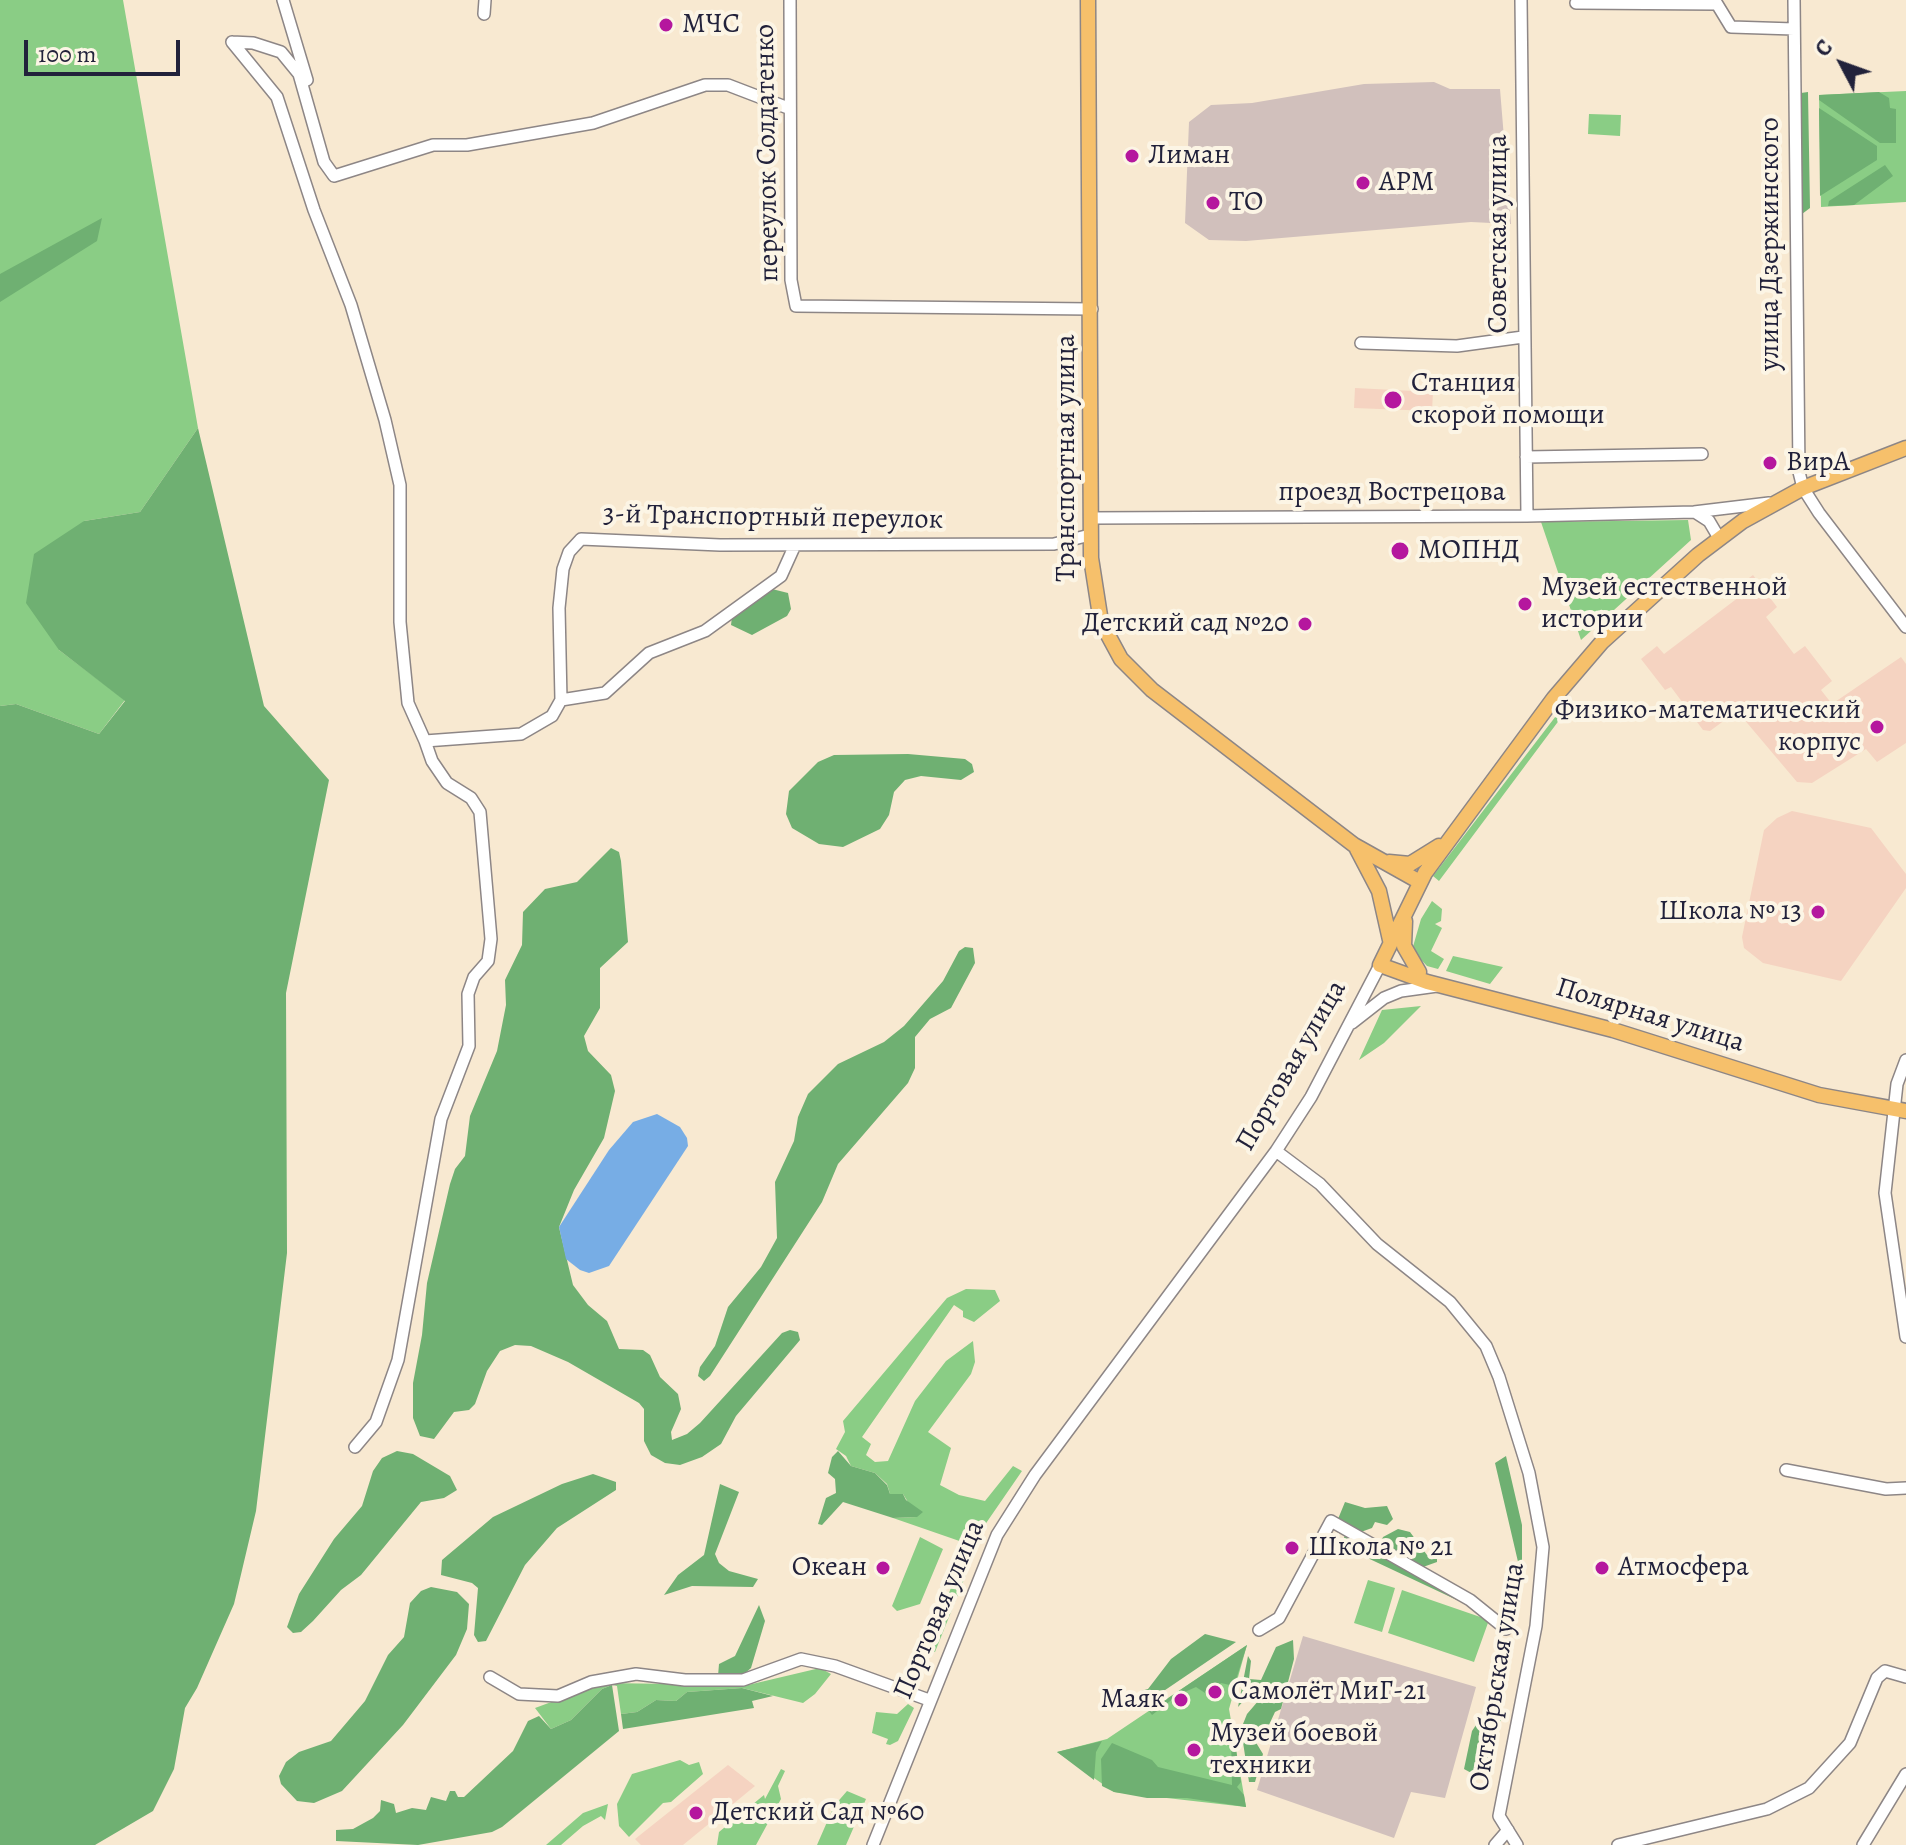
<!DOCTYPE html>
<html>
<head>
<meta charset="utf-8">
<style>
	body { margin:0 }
	#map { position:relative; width:1906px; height:1845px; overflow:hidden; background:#f8e9d1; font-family:Alegreya,serif }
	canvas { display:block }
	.north { position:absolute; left:1802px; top:24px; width:80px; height:80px; -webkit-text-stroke:6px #fcf5e5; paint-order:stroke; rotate:311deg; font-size:22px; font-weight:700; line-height:32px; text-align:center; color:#22223b }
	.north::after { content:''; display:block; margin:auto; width:28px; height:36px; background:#22223b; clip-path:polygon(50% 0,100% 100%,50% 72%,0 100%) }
	.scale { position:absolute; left:24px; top:40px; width:156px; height:36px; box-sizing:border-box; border:4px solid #22223b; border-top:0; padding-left:10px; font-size:24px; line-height:28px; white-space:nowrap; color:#22223b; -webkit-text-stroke:6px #fcf5e5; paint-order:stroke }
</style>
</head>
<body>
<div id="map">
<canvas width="1906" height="1845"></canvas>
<div class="north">С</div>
<div class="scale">100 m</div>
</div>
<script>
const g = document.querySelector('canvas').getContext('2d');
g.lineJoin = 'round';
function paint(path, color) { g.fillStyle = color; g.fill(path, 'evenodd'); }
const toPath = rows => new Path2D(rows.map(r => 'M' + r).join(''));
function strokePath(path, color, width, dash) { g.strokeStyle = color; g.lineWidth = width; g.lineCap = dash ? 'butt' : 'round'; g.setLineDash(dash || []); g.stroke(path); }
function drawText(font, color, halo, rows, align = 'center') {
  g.font = font + ' Alegreya,serif'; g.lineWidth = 8; g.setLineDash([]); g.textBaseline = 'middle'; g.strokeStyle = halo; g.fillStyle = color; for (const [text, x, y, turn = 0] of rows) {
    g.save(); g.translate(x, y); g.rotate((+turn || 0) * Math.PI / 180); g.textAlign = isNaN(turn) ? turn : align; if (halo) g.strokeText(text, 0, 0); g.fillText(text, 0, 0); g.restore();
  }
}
const built = toPath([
	[1355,388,1433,392,1432,411,1354,408],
	[1753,575,1777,607,1766,617,1794,654,1805,646,1832,681,1821,690,1832,704,1901,657,1906,664,1906,743,1877,762,1866,749,1812,783,1797,782,1737,711,1710,731,1703,730,1671,687,1665,690,1641,659,1657,646,1664,654,1739,597,1734,589],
	[1792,811,1871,828,1906,874,1906,888,1841,981,1763,963,1744,948,1742,937,1764,830,1777,818],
	[728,1765,755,1786,683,1845,641,1845,635,1839]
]);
const industrial = toPath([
	[1434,82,1450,89,1500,89,1511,224,1471,222,1246,241,1209,240,1185,223,1189,122,1211,105,1252,103,1364,84],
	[1303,1636,1476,1687,1445,1798,1411,1792,1394,1838,1257,1790]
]);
const green = toPath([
	[0,0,123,0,198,428,140,512,84,521,59,650,125,700,99,734,16,704,0,706],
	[1906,91,1906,202,1821,207,1819,95],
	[1589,114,1621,115,1620,136,1588,134],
	[1688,520,1691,540,1581,640,1541,522],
	[1559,712,1563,715,1439,881,1433,876],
	[1432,901,1442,909,1441,921,1435,924,1442,928,1431,951,1444,959,1438,969,1427,966,1412,950,1421,919],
	[1453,956,1503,967,1490,984,1446,971],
	[1421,1006,1384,1043,1359,1060,1382,1010],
	[966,1289,995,1290,1000,1301,974,1322,963,1317,963,1311,954,1305,862,1437,871,1444,866,1455,875,1462,888,1461,915,1401,946,1361,973,1341,975,1362,971,1374,928,1432,951,1448,940,1485,959,1495,985,1501,1013,1466,1022,1471,971,1545,893,1518,917,1517,903,1494,890,1494,887,1484,875,1473,851,1466,846,1456,836,1449,845,1432,843,1421,947,1298],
	[920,1537,943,1549,920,1604,897,1611,892,1606],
	[973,1557,935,1652,926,1651,962,1560],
	[1368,1580,1395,1588,1382,1632,1354,1623],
	[1402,1590,1489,1620,1474,1662,1388,1633],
	[1247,1645,1229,1709,1246,1807,1114,1792,1057,1752,1107,1739],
	[820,1668,831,1674,815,1694,803,1703,742,1688,687,1692,676,1701,656,1700,637,1712,621,1714,617,1686,612,1685,602,1689,571,1720,551,1729,535,1708,603,1683,748,1685],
	[908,1704,914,1708,898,1741,890,1745,886,1744,888,1739,872,1733,876,1712,897,1714],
	[680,1760,689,1765,699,1762,703,1774,671,1802,663,1803,629,1837,619,1826,617,1804,632,1774],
	[781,1769,785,1771,778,1786,781,1799,756,1845,717,1845,719,1832,764,1795,765,1799],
	[847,1791,866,1799,846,1845,817,1845,834,1806],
	[608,1804,605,1820,601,1816,583,1826,561,1845,546,1845,583,1813]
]);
const forest = toPath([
	[1808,92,1810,208,1802,214,1801,93],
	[1879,92,1889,98,1890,108,1896,109,1896,143,1880,143,1819,100,1819,95],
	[1819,108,1877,146,1877,160,1820,196],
	[1885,165,1893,176,1854,205,1828,206,1829,201],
	[102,218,97,241,0,302,0,274],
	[198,428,264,706,329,780,286,993,287,1253,256,1511,234,1604,197,1688,185,1708,174,1769,153,1811,95,1845,0,1845,0,706,16,704,99,734,125,701,59,650,26,603,34,554,84,521,140,512],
	[772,589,788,593,791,609,787,616,752,635,731,625,732,617],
	[908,754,965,759,972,764,974,772,961,780,921,776,905,780,894,792,889,815,880,829,843,847,819,844,792,828,786,814,789,791,818,762,834,755],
	[611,848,619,852,621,861,628,942,600,968,600,1008,584,1036,588,1051,611,1075,615,1091,604,1138,574,1190,559,1227,573,1285,588,1305,607,1321,619,1349,643,1350,650,1355,660,1377,678,1394,681,1409,671,1432,672,1440,687,1434,700,1423,782,1333,790,1330,798,1332,800,1340,736,1416,721,1444,702,1457,680,1465,665,1463,651,1455,644,1441,644,1409,639,1403,568,1362,531,1346,515,1345,500,1351,487,1371,475,1404,469,1410,454,1412,434,1439,420,1436,413,1418,413,1383,422,1335,427,1283,450,1184,455,1169,465,1156,470,1116,497,1051,506,1005,505,980,522,945,523,912,545,889,577,882],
	[965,947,973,948,975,963,951,1008,930,1019,915,1037,915,1068,908,1083,838,1164,822,1202,710,1376,704,1381,698,1376,700,1367,715,1346,728,1307,761,1267,777,1238,775,1182,794,1141,798,1117,808,1094,838,1064,884,1042,904,1026,943,981,959,951],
	[397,1451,413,1454,450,1476,457,1490,444,1498,421,1502,361,1575,341,1590,313,1621,301,1632,293,1633,287,1627,299,1594,334,1539,362,1506,373,1471,382,1458],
	[838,1451,851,1466,875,1473,887,1485,890,1494,903,1494,906,1500,923,1512,917,1517,893,1518,843,1502,822,1525,818,1524,826,1498,836,1493,835,1479,828,1473,832,1457],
	[1506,1456,1522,1525,1522,1579,1495,1463],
	[593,1474,616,1482,616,1490,557,1528,525,1565,486,1641,478,1642,474,1635,478,1588,472,1583,441,1575,442,1560,493,1517,562,1484],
	[720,1484,739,1492,715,1554,719,1563,729,1571,758,1579,753,1587,692,1586,664,1595,678,1575,704,1555],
	[1345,1502,1365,1508,1387,1506,1393,1519,1387,1525,1375,1522,1372,1528,1358,1533,1338,1519],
	[1398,1529,1410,1532,1427,1555,1437,1555,1437,1562,1423,1567,1416,1565,1381,1542,1383,1537],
	[1345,1534,1459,1599,1459,1601,1342,1546],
	[431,1587,457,1592,469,1604,467,1629,456,1655,403,1725,342,1791,314,1803,297,1801,281,1784,279,1776,286,1762,299,1752,331,1741,365,1701,388,1655,404,1637,410,1603,421,1591],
	[759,1605,765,1621,751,1668,743,1675,718,1676,719,1664,735,1656],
	[1205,1634,1236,1642,1146,1703,1141,1691,1148,1689,1171,1659],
	[1293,1640,1294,1659,1281,1709,1275,1712,1268,1727,1257,1727,1252,1736,1263,1754,1255,1782,1249,1782,1241,1729,1247,1714,1259,1700,1274,1701,1280,1691,1255,1688,1238,1707,1248,1656,1251,1661,1249,1679,1261,1680,1276,1647],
	[1247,1645,1234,1686,1221,1683,1208,1695,1196,1687,1178,1695,1152,1715,1149,1711],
	[612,1685,619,1731,502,1827,492,1832,418,1845,336,1841,336,1830,353,1829,373,1818,380,1811,381,1800,394,1804,396,1813,412,1808,426,1810,431,1797,446,1801,450,1791,455,1791,458,1797,464,1797,513,1751,528,1721,539,1716,551,1729,571,1720,602,1689],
	[742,1688,773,1696,752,1701,754,1708,623,1729,621,1714,637,1712,656,1700,676,1701,687,1692],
	[1482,1716,1502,1716,1489,1765,1475,1775,1464,1769,1472,1731],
	[1231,1737,1234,1737,1241,1782,1237,1787,1244,1795,1246,1807,1187,1798,1147,1798,1114,1792,1102,1786,1101,1759,1112,1743,1152,1760,1158,1767,1232,1785],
	[1102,1741,1096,1752,1094,1780,1057,1752]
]);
const water = toPath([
	[657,1114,680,1127,687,1138,688,1146,609,1266,589,1273,580,1270,566,1259,559,1227,609,1150,633,1122]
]);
const minor = toPath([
	[283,0,307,80],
	[790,0,791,280,796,306,1092,309],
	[1521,0,1527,516],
	[1794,0,1799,472,1803,488,1819,513,1906,627],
	[1576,3,1717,4,1731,27,1794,29],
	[484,14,485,0],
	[232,42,277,97,314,210,351,305,385,420,400,485,400,622,408,703,425,741,521,734,552,716,561,700,559,608,563,569,569,552,581,539,720,545,1054,544,1090,535],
	[232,42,253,43,281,52,299,74,324,162,334,176,433,145,467,145,593,123,705,85,728,85,788,108],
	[1361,343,1457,346,1523,337],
	[1526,457,1702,454],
	[1695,512,1709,521,1719,538],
	[1090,518,1527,516,1694,512,1769,503],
	[561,700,605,693,649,653,705,631,781,576,795,545],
	[1352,1023,1384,998,1401,991,1437,986],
	[1906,1060,1897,1084,1885,1193,1906,1337],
	[1276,1151,1320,1184,1377,1244,1450,1302,1486,1346,1499,1377,1529,1473,1543,1547,1536,1626,1499,1816,1517,1845],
	[355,1447,376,1422,398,1360,441,1119,469,1046,468,994,474,977,488,961,491,939,480,812,471,798,447,783,432,761,425,741],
	[1786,1470,1886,1489,1906,1488],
	[1259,1630,1279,1618,1331,1521,1470,1600,1506,1629],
	[490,1677,519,1694,558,1696,591,1682,636,1674,685,1680,743,1680,801,1659,835,1666,929,1700],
	[873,1845,997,1535,1035,1475,1276,1151,1311,1097,1380,965],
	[1495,1845,1508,1830],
	[1618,1845,1767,1809,1809,1788,1850,1743,1877,1678,1885,1671,1906,1677],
	[1863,1845,1906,1774]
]);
const major = toPath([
	[1088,0,1091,558,1101,622,1121,659,1152,690,1354,845,1420,882],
	[1906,448,1803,488,1743,521,1698,555,1602,642,1554,698,1425,873,1380,965,1427,982,1613,1030,1819,1095,1906,1111],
	[1357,849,1379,891,1390,940],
	[1389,862,1410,864,1439,846],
	[1405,921,1404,946,1419,972]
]);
const markers = [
	[666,25,8,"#b5179e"],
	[1132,156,8,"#b5179e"],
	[1363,183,8,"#b5179e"],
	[1213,203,8,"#b5179e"],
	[1393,400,10,"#b5179e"],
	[1770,463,8,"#b5179e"],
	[1400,551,10,"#b5179e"],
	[1525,604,8,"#b5179e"],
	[1305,624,8,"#b5179e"],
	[1877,727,8,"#b5179e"],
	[1818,912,8,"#b5179e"],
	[1292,1548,8,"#b5179e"],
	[883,1568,8,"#b5179e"],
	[1602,1568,8,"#b5179e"],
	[1215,1692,8,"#b5179e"],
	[1181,1700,8,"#b5179e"],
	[1194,1750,8,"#b5179e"],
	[696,1813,8,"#b5179e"]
];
const poiNames = [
	["МЧС",682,25],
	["Лиман",1148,156],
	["АРМ",1379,183],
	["ТО",1229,203],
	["Станция",1411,384],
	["скорой помощи",1411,416],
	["ВирА",1786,463],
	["МОПНД",1418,551],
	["Музей естественной",1541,588],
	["истории",1541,620],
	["Детский сад №20",1289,624,"right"],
	["Физико-математический",1861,711,"right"],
	["корпус",1861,743,"right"],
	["Школа № 13",1802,912,"right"],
	["Школа № 21",1308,1548],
	["Океан",867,1568,"right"],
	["Атмосфера",1618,1568],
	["Самолёт МиГ-21",1231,1692],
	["Маяк",1165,1700,"right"],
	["Музей боевой",1210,1734],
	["техники",1210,1766],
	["Детский Сад №60",712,1813]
];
const streetNames = [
	["переулок Солдатенко",768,153,-91],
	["Советская улица",1499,234,-90],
	["улица Дзержинского",1771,244,-90],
	["Транспортная улица",1067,458,-90],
	["проезд Вострецова",1392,493],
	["3-й Транспортный переулок",773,518,1],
	["Полярная улица",1650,1016,17],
	["Портовая улица",1292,1066,-60],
	["Портовая улица",940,1610,-67],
	["Октябрьская улица",1498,1677,-81]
];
paint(built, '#f5d3c1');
paint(industrial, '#d1c0bc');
paint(green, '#8acd85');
paint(forest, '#6fb072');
paint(water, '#77ade5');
strokePath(minor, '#8d8686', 14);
strokePath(major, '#8d8686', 17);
strokePath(minor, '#fff', 11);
strokePath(major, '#f6c06b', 14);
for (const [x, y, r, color] of markers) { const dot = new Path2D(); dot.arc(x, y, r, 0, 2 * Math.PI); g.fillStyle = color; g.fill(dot); strokePath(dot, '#fcf5e5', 3); }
drawText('28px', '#22223b', '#fcf5e5', poiNames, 'left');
drawText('28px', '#22223b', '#fcf5e5', streetNames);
</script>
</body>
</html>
